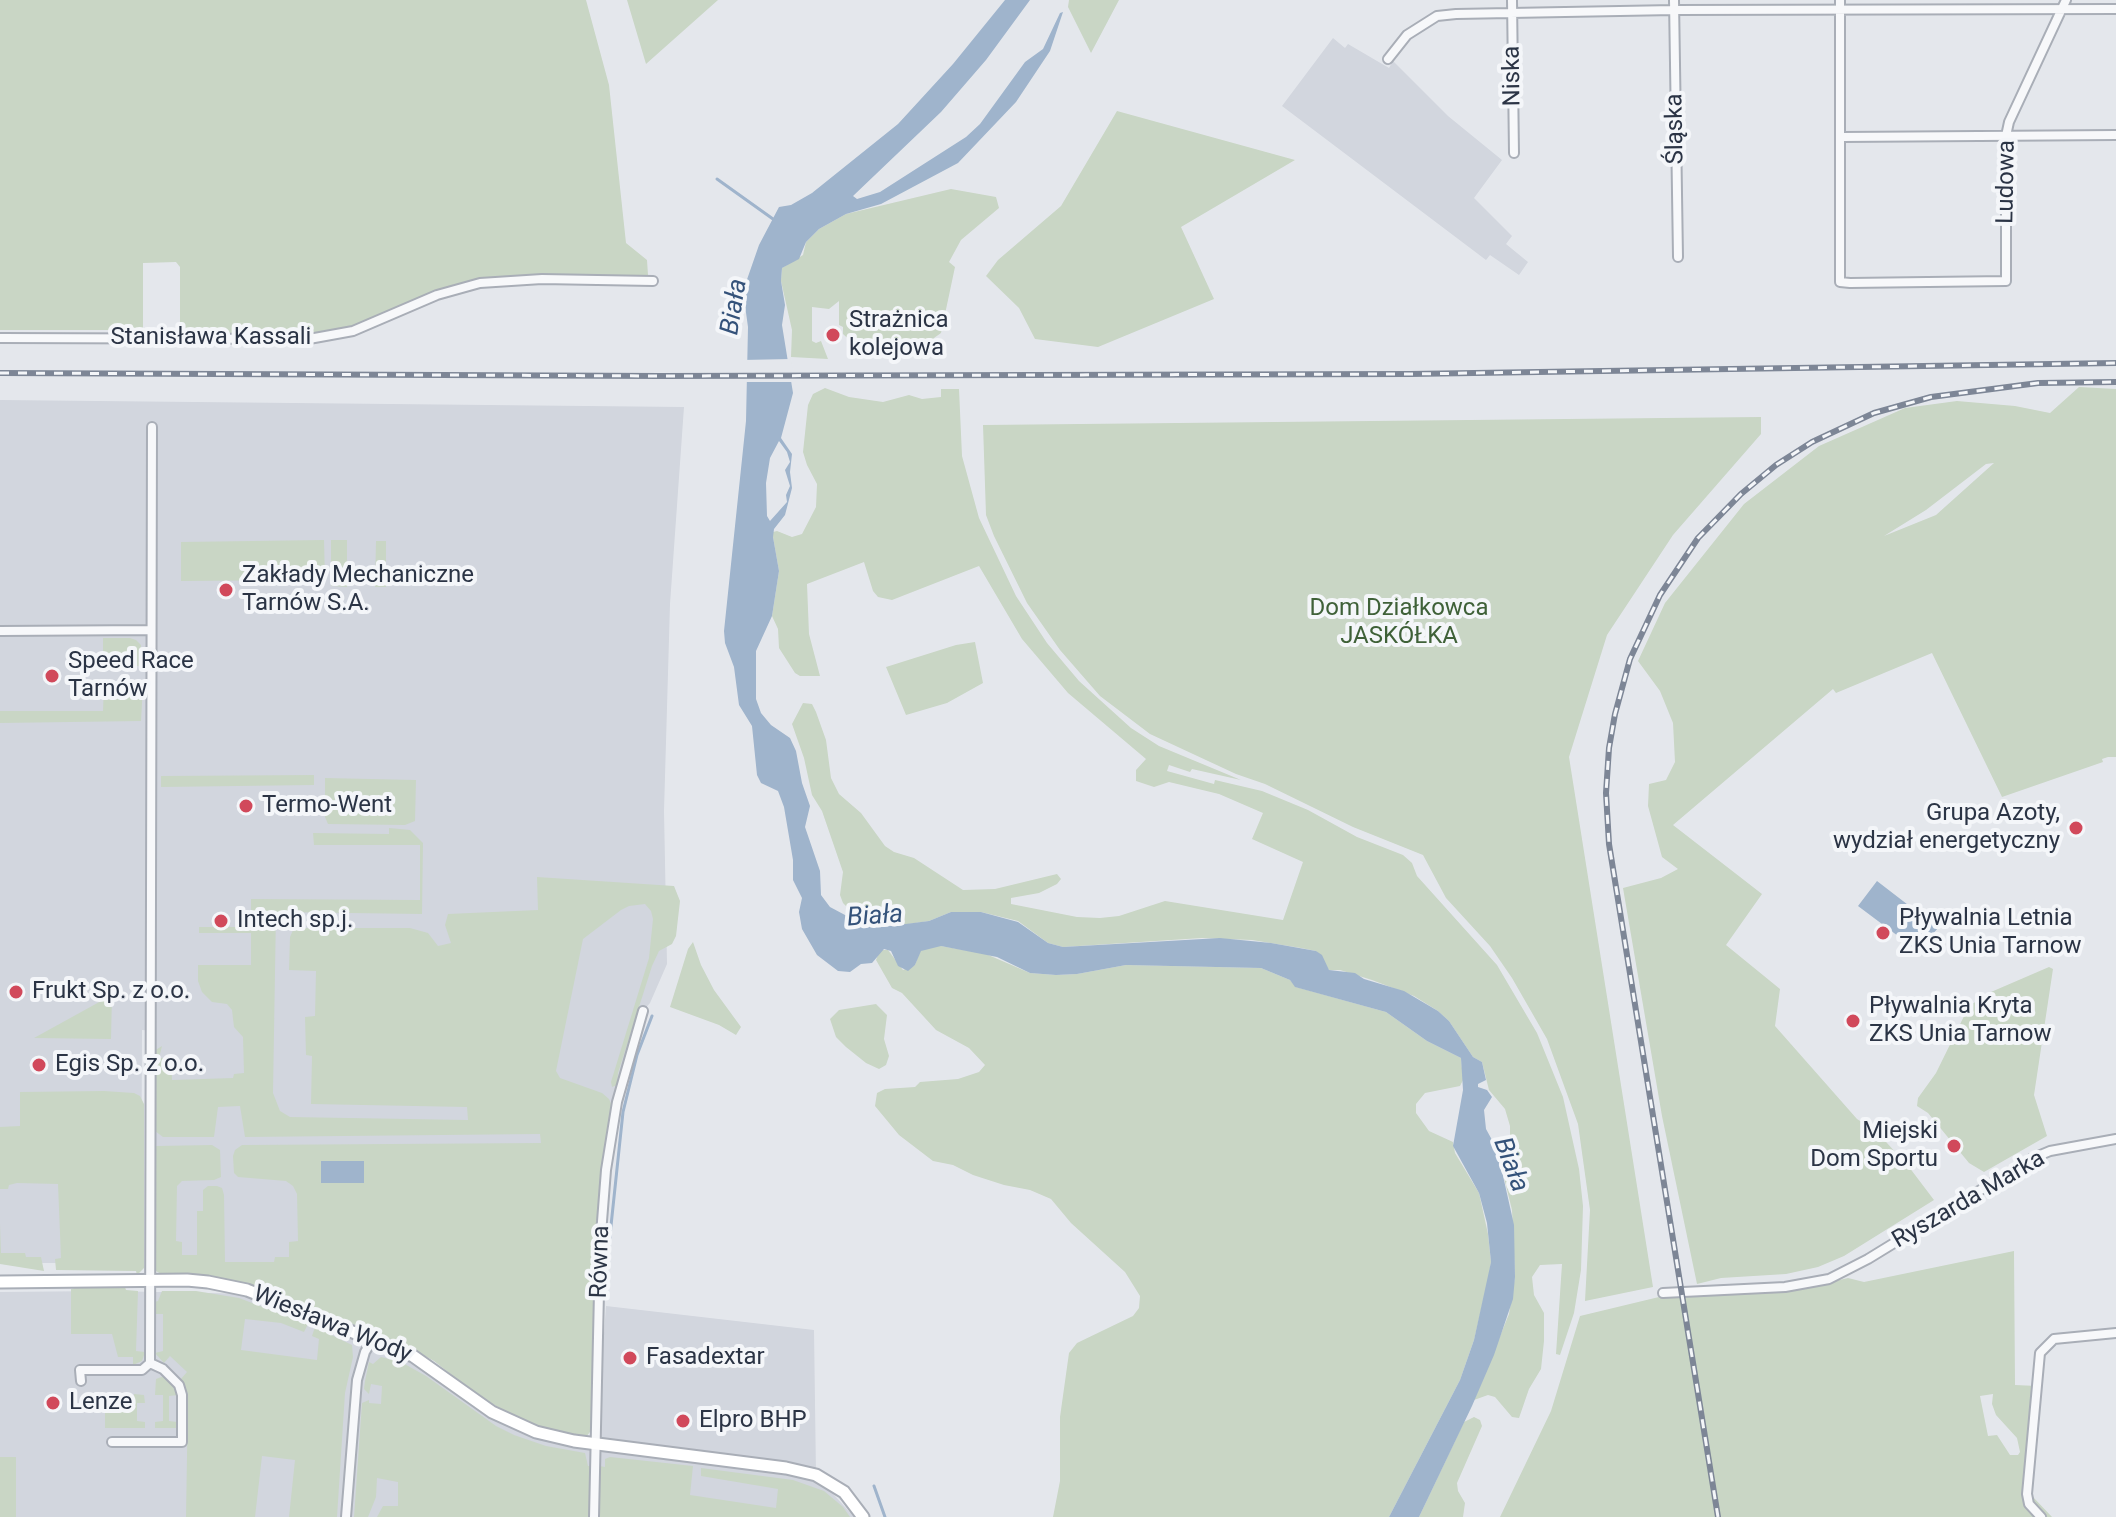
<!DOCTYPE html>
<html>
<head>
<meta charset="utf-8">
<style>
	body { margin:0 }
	canvas { display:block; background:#e4e7ec }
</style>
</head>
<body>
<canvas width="2116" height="1517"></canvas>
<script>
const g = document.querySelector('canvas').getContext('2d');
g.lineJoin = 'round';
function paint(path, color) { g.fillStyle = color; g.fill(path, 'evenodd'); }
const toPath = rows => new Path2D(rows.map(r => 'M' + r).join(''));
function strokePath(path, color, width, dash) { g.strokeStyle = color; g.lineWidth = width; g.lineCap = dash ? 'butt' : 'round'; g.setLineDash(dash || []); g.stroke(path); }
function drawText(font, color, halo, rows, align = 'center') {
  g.font = font + ' Roboto,sans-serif'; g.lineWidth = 8; g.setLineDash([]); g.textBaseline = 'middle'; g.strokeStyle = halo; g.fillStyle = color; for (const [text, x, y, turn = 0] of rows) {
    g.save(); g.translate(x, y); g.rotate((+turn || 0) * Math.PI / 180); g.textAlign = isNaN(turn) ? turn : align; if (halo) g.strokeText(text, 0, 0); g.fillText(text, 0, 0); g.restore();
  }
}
const built = toPath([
	[1333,38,1345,48,1348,44,1389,68,1393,61,1448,116,1502,160,1474,198,1512,236,1506,244,1528,262,1519,275,1490,255,1486,260,1282,106],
	[0,400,684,407,670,604,664,811,667,964,650,1003,643,1011,626,1066,604,1196,300,1256,266,1269,154,1267,154,1031,142,1030,141,1263,25,1263,0,1259],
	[107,1291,258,1294,392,1347,492,1412,563,1439,596,1444,606,1306,814,1330,816,1475,854,1517,0,1517,0,1292]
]);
const green = toPath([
	[0,0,586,0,609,85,626,243,647,260,648,275,485,278,434,292,350,328,328,334,180,333,180,267,176,262,143,263,143,330,0,330],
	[627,0,718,0,646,64],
	[1069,0,1119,0,1091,53,1068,7],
	[1117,111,1295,160,1181,227,1214,299,1098,347,1035,339,1019,308,986,276,998,260,1061,206],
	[951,189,996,197,999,208,961,240,949,262,955,267,941,333,927,343,889,344,867,356,843,334,843,327,839,325,839,301,829,309,812,307,812,341,816,343,821,341,828,359,791,357,792,330,781,281,782,268,803,255,806,242,819,229,846,214],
	[2079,387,2116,389,2116,757,2108,757,2102,759,2103,762,2002,797,1932,653,1836,693,1833,689,1673,825,1762,894,1726,945,1780,989,1775,1026,1857,1119,1876,1131,1909,1167,1934,1200,1844,1256,1818,1267,1786,1274,1721,1278,1697,1284,1662,1116,1623,888,1661,878,1678,869,1662,857,1648,806,1649,784,1666,780,1675,762,1673,723,1660,691,1638,661,1665,603,1744,504,1819,446,1905,408,1957,401,2015,406,2050,413],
	[1994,463,1936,515,1884,536,1926,510,1986,464],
	[825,388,849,397,883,402,909,395,922,399,941,397,941,389,959,389,962,456,979,518,1016,596,1047,643,1079,681,1131,728,1159,746,1241,780,1192,769,1190,772,1169,765,1167,771,1214,784,1215,780,1262,791,1308,810,1357,837,1403,855,1412,863,1417,876,1497,965,1537,1033,1563,1097,1579,1169,1583,1206,1581,1270,1574,1313,1560,1355,1556,1354,1562,1264,1540,1265,1532,1277,1534,1295,1544,1313,1544,1341,1541,1369,1529,1389,1519,1418,1512,1417,1495,1397,1488,1395,1474,1400,1509,1314,1515,1277,1512,1210,1500,1161,1510,1135,1510,1126,1505,1109,1489,1090,1482,1062,1473,1057,1449,1021,1438,1011,1414,996,1372,980,1340,970,1329,970,1316,951,1301,948,1252,940,1202,938,1063,947,1048,943,1018,921,981,912,951,912,929,921,894,926,866,913,848,908,843,903,840,895,843,872,822,811,812,795,804,758,792,724,803,703,812,704,816,712,826,740,831,778,839,794,861,813,885,846,894,852,914,858,963,890,995,889,1057,874,1061,879,1057,884,1039,893,1011,898,1011,904,1077,917,1100,918,1119,916,1165,901,1283,920,1303,862,1252,839,1263,813,1219,794,1169,782,1154,787,1136,781,1136,770,1146,759,1068,693,1022,639,979,566,892,600,878,597,873,591,864,562,807,584,809,634,820,676,800,676,795,673,779,648,778,629,772,616,779,571,773,537,773,532,777,531,792,537,802,534,816,507,817,484,807,465,803,452,808,405,813,394],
	[1761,417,1761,434,1673,535,1607,635,1569,757,1653,1287,1585,1301,1590,1210,1578,1124,1547,1039,1512,978,1490,946,1446,898,1423,855,1353,827,1265,784,1236,774,1150,734,1100,696,1060,650,1027,603,994,536,986,515,983,425],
	[324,540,325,580,181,581,181,542],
	[331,540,347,540,347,587,331,586],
	[376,541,386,541,386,587,375,587],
	[103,638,130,638,136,640,141,645,141,666,103,667],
	[975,642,983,683,947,703,906,715,886,667,956,645],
	[104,685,143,685,141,721,0,723,0,711,103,711],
	[314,775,314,785,161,787,161,776],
	[325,778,416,780,415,821,405,825,328,824,325,817],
	[389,828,410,830,423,843,422,914,276,912,273,1093,280,1111,290,1117,468,1120,467,1107,311,1104,312,1056,306,1055,305,1017,315,1016,316,971,289,970,290,937,294,928,410,928,428,933,438,946,451,943,445,925,448,914,538,910,537,877,674,886,680,901,676,936,672,944,659,951,652,966,618,1073,617,1085,612,1087,611,1082,649,958,653,919,651,911,645,904,629,906,621,910,583,939,556,1071,560,1078,602,1093,609,1099,612,1106,603,1180,595,1292,593,1418,590,1432,586,1437,548,1430,515,1417,476,1394,434,1361,411,1348,267,1289,209,1275,163,1275,154,1270,153,1151,156,1146,212,1145,220,1150,221,1177,214,1180,182,1181,177,1186,176,1241,182,1242,182,1255,197,1255,197,1211,203,1211,203,1190,208,1186,217,1186,222,1188,224,1195,225,1262,274,1262,275,1257,289,1257,289,1242,298,1241,297,1194,293,1186,286,1181,238,1177,234,1173,233,1156,235,1150,242,1145,541,1143,540,1134,245,1137,240,1106,218,1107,214,1137,163,1137,155,1131,154,1051,162,1046,159,1058,171,1058,172,1080,233,1078,234,1074,244,1073,243,1037,234,1027,232,1010,227,1004,212,1002,202,992,198,981,198,965,251,965,251,933,199,933,199,927,251,927,251,899,420,900,420,845,314,845,313,833,389,834],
	[693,942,701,965,714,990,741,1027,736,1035,719,1025,670,1007,688,949],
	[931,946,941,946,986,954,1030,973,1056,975,1077,974,1126,965,1261,968,1290,980,1296,987,1386,1012,1427,1041,1461,1058,1463,1080,1460,1086,1425,1093,1416,1104,1416,1113,1429,1131,1453,1142,1455,1153,1479,1193,1488,1234,1491,1262,1488,1280,1474,1340,1460,1380,1389,1517,1053,1517,1060,1481,1060,1417,1069,1353,1077,1343,1133,1316,1139,1308,1140,1296,1125,1272,1071,1223,1051,1199,1030,1190,1004,1185,973,1175,953,1165,933,1161,899,1135,875,1106,877,1093,885,1089,915,1087,920,1082,958,1079,979,1072,985,1065,969,1048,936,1030,902,993,892,988,876,960,880,950,888,950,903,970,915,965,920,951],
	[2049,967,2053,969,2034,1095,2047,1136,1984,1172,1969,1163,1928,1113,1917,1106,1918,1098,1936,1073,1969,1006,1991,992],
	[112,995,111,1039,34,1038],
	[876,1004,887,1015,884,1039,889,1056,886,1065,879,1069,866,1063,846,1047,836,1037,830,1019,839,1010],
	[104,1091,134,1093,140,1096,144,1104,144,1268,137,1275,136,1271,56,1270,55,1259,61,1258,58,1184,17,1183,9,1185,8,1189,0,1189,0,1127,20,1126,20,1092],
	[0,1224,1,1253,25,1253,26,1257,41,1257,44,1271,0,1264],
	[2014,1251,2015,1385,2037,1386,2028,1484,2033,1497,2052,1517,1500,1517,1551,1411,1580,1316,1659,1297,1672,1298,1679,1295,1684,1298,1684,1295,1800,1289,1848,1278,1864,1282],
	[1993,1394,1992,1404,1996,1415,2017,1438,2020,1452,2018,1455,2010,1455,1997,1435,1988,1436,1980,1396],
	[79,1287,125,1287,126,1290,138,1291,136,1351,145,1352,142,1361,133,1365,133,1357,118,1357,112,1334,71,1334,71,1289],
	[162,1291,196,1291,239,1298,308,1324,304,1332,281,1323,245,1319,241,1350,317,1360,319,1339,312,1336,315,1327,352,1345,353,1357,345,1393,337,1517,289,1517,295,1460,262,1456,255,1517,186,1517,188,1394,181,1379,187,1372,170,1356,164,1363,155,1353,163,1351,163,1314,154,1314,154,1302,158,1301],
	[381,1357,401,1362,426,1376,496,1426,514,1435,546,1446,585,1453,588,1466,592,1466,592,1517,377,1517,383,1506,398,1506,398,1482,377,1478,376,1497,368,1517,354,1517,362,1403,369,1400,369,1403,381,1404,382,1386,371,1384,369,1394,364,1389,365,1381,369,1362,373,1364],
	[164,1376,176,1388,178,1395,169,1396,169,1421,177,1422,177,1428,155,1428,155,1422,163,1421,163,1395,155,1395,156,1379],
	[120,1394,122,1394,123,1402,134,1402,134,1394,144,1395,145,1403,137,1403,137,1421,145,1422,145,1428,105,1428,105,1411],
	[1474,1417,1480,1420,1482,1426,1457,1483,1458,1491,1465,1503,1463,1517,1419,1517,1464,1422],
	[16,1457,16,1517,0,1517,0,1457],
	[610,1457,693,1466,690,1495,776,1508,778,1489,701,1476,701,1468,793,1480,824,1491,843,1507,850,1517,599,1517,600,1466,605,1467,605,1459]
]);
const water = toPath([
	[1005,0,1030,0,986,60,941,112,853,196,857,199,880,192,966,137,980,124,1025,62,1043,49,1060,13,1063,12,1050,51,1016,102,958,163,881,204,846,214,819,229,806,242,799,259,782,268,781,281,785,305,782,325,793,393,781,438,792,454,790,472,792,488,785,515,774,529,773,537,779,571,772,616,756,651,756,699,761,713,771,725,790,738,796,751,802,783,810,806,805,827,820,871,821,895,830,907,845,915,863,917,882,927,929,921,951,912,981,912,1018,922,1048,943,1063,947,1220,938,1271,943,1316,951,1322,955,1329,970,1355,973,1364,979,1404,991,1438,1011,1449,1021,1473,1057,1482,1062,1486,1080,1478,1084,1478,1087,1487,1090,1492,1097,1484,1110,1486,1129,1497,1149,1514,1225,1515,1277,1513,1299,1494,1355,1472,1406,1419,1517,1389,1517,1460,1380,1474,1340,1491,1262,1487,1223,1479,1193,1453,1146,1463,1090,1461,1058,1427,1041,1386,1012,1295,987,1290,980,1261,968,1126,965,1077,974,1056,975,1030,973,997,957,941,946,921,951,915,965,908,971,898,966,891,951,884,949,872,963,861,964,850,972,838,971,817,955,802,929,799,912,802,898,793,880,793,860,784,807,778,791,761,783,757,775,752,726,739,705,734,667,725,643,724,631,746,421,748,327,743,291,759,245,779,207,791,205,812,193,898,124,953,64],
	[779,441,787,452,790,462,785,470,790,486,786,495,787,502,770,521,767,516,766,483,770,458],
	[1877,881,1938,928,1918,951,1858,906],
	[321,1161,364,1161,364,1183,321,1183]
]);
const pier = toPath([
	[791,359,796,382,742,382,742,360]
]);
const stream = toPath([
	[717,179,773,219],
	[606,1273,623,1112,637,1055,652,1016],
	[874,1486,885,1517]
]);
const street = toPath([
	[1512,0,1514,153],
	[1674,0,1678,257],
	[1840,0,1840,282,1850,283,2006,281,2006,136,2009,122,2066,0],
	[1388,59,1407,35,1437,16,1456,14,1674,10,2116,9],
	[1842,137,2116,135],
	[0,338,309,339,353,331,437,295,480,283,542,279,653,281],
	[0,631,151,630],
	[1663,1293,1785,1287,1829,1279,1868,1259,2031,1159,2050,1151,2116,1139],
	[81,1381,80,1370,142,1370,150,1363,152,427],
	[112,1442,182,1442,182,1395,179,1385,163,1369,150,1363],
	[346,1517,357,1380,365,1352,373,1339],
	[594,1517,600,1247,606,1170,617,1102,643,1011],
	[2041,1517,2029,1504,2027,1494,2040,1353,2054,1339,2116,1333]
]);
const secondary = toPath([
	[0,1282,187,1280,208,1282,247,1290,413,1356,492,1412,536,1432,574,1441,786,1468,816,1475,844,1492,863,1517]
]);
const rail = toPath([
	[0,373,660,376,1410,374,2116,363],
	[1718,1517,1609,844,1606,793,1609,748,1615,714,1630,659,1660,595,1698,538,1741,494,1776,465,1812,442,1874,413,1931,397,2038,383,2116,382]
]);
const markers = [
	[833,335,8,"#d1495b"],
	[226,590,8,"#d1495b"],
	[52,676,8,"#d1495b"],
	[246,806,8,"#d1495b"],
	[2076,828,8,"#d1495b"],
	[221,921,8,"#d1495b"],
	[1883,933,8,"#d1495b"],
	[16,992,8,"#d1495b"],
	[1853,1021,8,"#d1495b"],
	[39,1065,8,"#d1495b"],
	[1954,1146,8,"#d1495b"],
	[630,1358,8,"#d1495b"],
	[53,1403,8,"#d1495b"],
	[683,1421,8,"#d1495b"]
];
const streetNames = [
	["Niska",1513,76,-91],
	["Śląska",1676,129,-91],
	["Ludowa",2007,182,-89],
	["Stanisława Kassali",211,338],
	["Ryszarda Marka",1969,1200,-30],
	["Równa",601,1262,-88],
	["Wiesława Wody",332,1325,22]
];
const poiNames = [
	["Strażnica",849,321],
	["kolejowa",849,349],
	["Zakłady Mechaniczne",242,576],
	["Tarnów S.A.",242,604],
	["Speed Race",68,662],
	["Tarnów",68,690],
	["Termo-Went",262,806],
	["Grupa Azoty,",2060,814,"right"],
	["wydział energetyczny",2060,842,"right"],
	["Pływalnia Letnia",1899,919],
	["ZKS Unia Tarnow",1899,947],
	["Intech sp.j.",237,921],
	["Frukt Sp. z o.o.",32,992],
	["Pływalnia Kryta",1869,1007],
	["ZKS Unia Tarnow",1869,1035],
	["Egis Sp. z o.o.",55,1065],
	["Miejski",1938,1132,"right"],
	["Dom Sportu",1938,1160,"right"],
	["Fasadextar",646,1358],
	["Lenze",69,1403],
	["Elpro BHP",699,1421]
];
const parkNames = [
	["Dom Działkowca",1399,609],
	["JASKÓŁKA",1399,637]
];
const waterNames = [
	["Biała",735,307,-81],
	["Biała",875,917,-4],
	["Biała",1510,1165,69]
];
paint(built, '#d2d6de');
paint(green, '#c9d6c5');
paint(water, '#9fb4cc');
paint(pier, '#e4e7ec');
strokePath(stream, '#9fb4cc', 3);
strokePath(street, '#a9aeb7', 12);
strokePath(secondary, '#a9aeb7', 15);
strokePath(street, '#f7f8fa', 8);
strokePath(secondary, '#fff', 11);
strokePath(rail, '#7d8696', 6);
strokePath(rail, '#f4f6f9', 3, [9]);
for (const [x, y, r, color] of markers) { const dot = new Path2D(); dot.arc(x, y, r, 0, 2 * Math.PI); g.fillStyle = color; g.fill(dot); strokePath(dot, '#f4f6f9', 3); }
drawText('24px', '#2b3445', '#f4f6f9', streetNames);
drawText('24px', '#2b3445', '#f4f6f9', poiNames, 'left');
drawText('24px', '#3f6138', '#f4f6f9', parkNames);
drawText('italic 26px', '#34527a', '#f4f6f9', waterNames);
</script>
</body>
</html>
